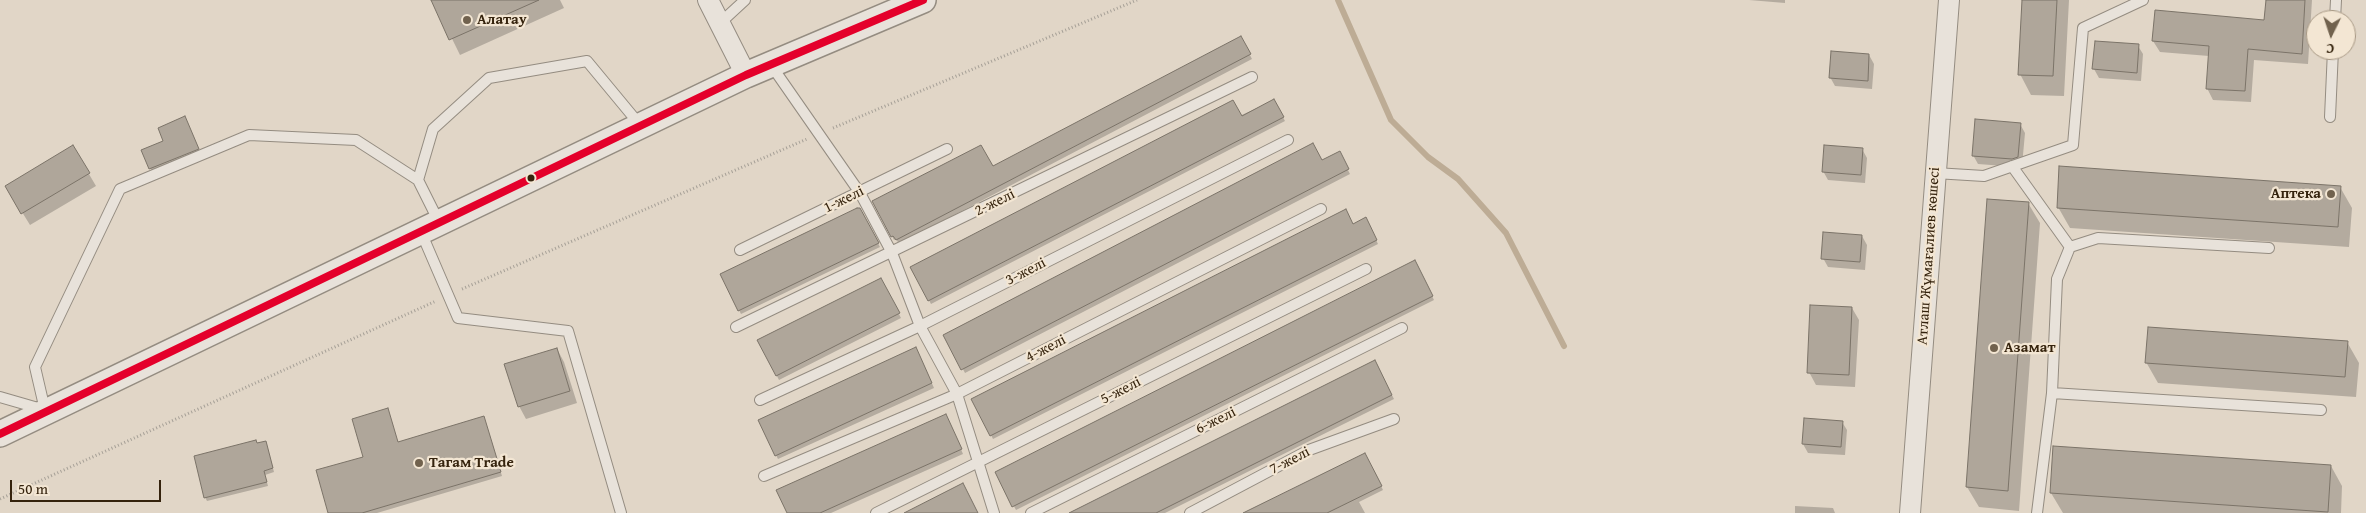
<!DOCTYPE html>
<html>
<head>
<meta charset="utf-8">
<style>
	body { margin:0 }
	#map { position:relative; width:2366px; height:513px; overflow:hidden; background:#e1d6c7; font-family:"Gentium Book Plus",serif }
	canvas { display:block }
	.north { position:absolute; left:2306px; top:10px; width:50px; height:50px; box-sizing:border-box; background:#f3e6d3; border:1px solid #a79884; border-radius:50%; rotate:184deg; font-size:14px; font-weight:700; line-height:20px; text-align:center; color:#35230d }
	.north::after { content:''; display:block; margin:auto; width:18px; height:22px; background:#71624e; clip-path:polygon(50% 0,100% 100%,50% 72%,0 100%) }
	.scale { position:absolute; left:10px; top:480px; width:151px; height:22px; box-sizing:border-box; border:2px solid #35230d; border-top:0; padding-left:6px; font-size:15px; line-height:18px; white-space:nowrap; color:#35230d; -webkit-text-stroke:4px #f3e6d3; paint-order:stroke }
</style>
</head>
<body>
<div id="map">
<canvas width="2366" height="513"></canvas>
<div class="north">С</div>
<div class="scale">50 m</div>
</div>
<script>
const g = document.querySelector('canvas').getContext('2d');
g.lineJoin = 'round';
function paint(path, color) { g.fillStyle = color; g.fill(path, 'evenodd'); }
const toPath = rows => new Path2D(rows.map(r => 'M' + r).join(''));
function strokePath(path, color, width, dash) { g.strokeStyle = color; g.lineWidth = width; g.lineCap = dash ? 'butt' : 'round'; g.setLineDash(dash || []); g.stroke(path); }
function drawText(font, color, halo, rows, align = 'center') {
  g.font = font + ' "Gentium Book Plus",serif'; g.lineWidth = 4.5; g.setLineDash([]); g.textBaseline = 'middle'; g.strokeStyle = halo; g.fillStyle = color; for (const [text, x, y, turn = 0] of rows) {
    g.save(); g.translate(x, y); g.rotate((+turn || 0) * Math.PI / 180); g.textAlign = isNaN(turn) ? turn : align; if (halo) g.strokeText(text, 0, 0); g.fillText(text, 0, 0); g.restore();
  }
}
const shadow = toPath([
	[433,0,560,0,564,8,460,55],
	[1749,0,1785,0,1785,3],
	[2024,0,2069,0,2064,96,2031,95,2020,74],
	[2267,0,2312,0,2308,64,2254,60,2251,102,2213,100,2207,88,2209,56,2160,52,2153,41,2265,21],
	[1241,38,1252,59,899,244,896,239,894,240,874,202,993,168],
	[2138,46,2143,54,2141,81,2099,78,2094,69],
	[1869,55,1874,64,1872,89,1835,86,1830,77],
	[1274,100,1285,121,931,304,912,268],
	[185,118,202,157,155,177,142,151,165,142],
	[2020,124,2025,133,2022,166,2017,167,1978,164,1973,155],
	[73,147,96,186,30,225,6,186],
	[1862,149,1867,158,1865,183,1828,180,1823,171],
	[1339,153,1350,174,965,373,945,335],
	[2340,187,2352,208,2349,247,2070,228,2058,207],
	[1988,200,2028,203,2040,223,2019,511,1979,507,1967,487],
	[860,209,880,247,741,314,739,310],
	[1366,219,1378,244,993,439,973,399],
	[1862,236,1867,245,1865,270,1828,267,1823,258],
	[1415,262,1434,300,1016,510,996,473],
	[881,279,901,318,779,380,759,341],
	[1852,308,1859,320,1855,387,1816,385,1809,372],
	[2347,342,2359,363,2356,397,2158,383,2146,362],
	[557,349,564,362,577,403,526,419,519,406],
	[918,352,934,388,778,459,776,455],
	[1375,362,1394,399,1165,513,1072,513],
	[389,413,398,443,484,418,502,476,377,513,329,513],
	[948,419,963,454,831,513,788,513],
	[1805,419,1842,422,1847,430,1845,455,1808,453,1803,444],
	[266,442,274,472,265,475,268,486,207,501,205,497,257,444],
	[1367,458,1383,490,1359,502,1365,513,1245,513],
	[2331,466,2342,486,2341,513,2063,513,2051,493],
	[1795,506,1833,508,1835,513,1795,513]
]);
const stream = toPath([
	[1338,0,1391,120,1428,157,1458,179,1506,233,1564,346]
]);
const building = toPath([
	[431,0,539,0,449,40,431,0],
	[2022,0,2057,0,2053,76,2018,75,2022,0],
	[2266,0,2305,0,2302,54,2248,49,2245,91,2206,89,2209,46,2152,41,2155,10,2264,20,2266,0],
	[1241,36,1251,54,896,240,893,236,891,237,872,201,981,145,993,166,1241,36],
	[2095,41,2139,44,2137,73,2092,69,2095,41],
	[1831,51,1869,54,1868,81,1829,78,1831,51],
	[1274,99,1284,117,928,301,910,267,1233,100,1242,116,1274,99],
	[185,116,199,149,149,169,141,150,163,141,158,128,185,116],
	[1975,119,2021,123,2018,157,2012,159,1972,156,1975,119],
	[1313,143,1322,160,1340,151,1349,169,961,370,943,335,1313,143],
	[73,145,90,173,21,214,5,186,73,145],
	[1824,145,1863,148,1861,175,1822,172,1824,145],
	[2059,166,2341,186,2338,227,2057,208,2059,166],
	[1987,199,2029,202,2008,491,1966,487,1987,199],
	[857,208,860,208,879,243,738,311,720,274,857,208],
	[1346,209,1353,224,1366,217,1377,240,990,436,971,399,1346,209],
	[1823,232,1862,235,1860,262,1821,259,1823,232],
	[1415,260,1433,296,1012,507,995,472,1415,260],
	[881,278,900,313,776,376,757,340,881,278],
	[1810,305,1852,307,1849,375,1807,373,1810,305],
	[2148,327,2348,341,2345,377,2145,363,2148,327],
	[916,347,932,383,775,456,758,420,916,347],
	[557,348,570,391,518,407,504,364,557,348],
	[1375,360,1392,395,1156,513,1069,513,1375,360],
	[388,408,398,442,484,416,501,472,362,513,328,513,316,470,363,457,352,419,388,408],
	[946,414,962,449,820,513,787,513,776,490,946,414],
	[1804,418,1843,421,1841,447,1802,444,1804,418],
	[256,440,257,443,266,441,273,468,264,471,267,482,204,498,194,456,256,440],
	[2053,446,2331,465,2328,512,2050,493,2053,446],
	[1365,453,1382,486,1327,513,1243,513,1365,453],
	[963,483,978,513,904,513,963,483]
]);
const path = toPath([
	[833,128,1137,0],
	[462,289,807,139],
	[0,499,436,301]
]);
const service = toPath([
	[2335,20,2336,0],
	[719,24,745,0],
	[771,65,860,193,892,253,920,326,957,394,994,513],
	[2330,117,2333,50],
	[2012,166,2070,247],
	[1935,173,1984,176,2073,145,2083,28,2143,0],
	[418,180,433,129,489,78,587,61,640,125],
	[421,232,458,318,568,331,621,513],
	[2269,248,2098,238,2070,247,2057,279,2052,393,2321,410],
	[740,250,947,149],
	[736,327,1252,77],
	[0,397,45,410,35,367,120,189,249,135,356,140,418,180,439,222],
	[760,400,920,326,1288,140],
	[764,476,957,394,1321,209],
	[876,513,1366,269],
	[1031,513,1402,328],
	[1190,513,1309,450,1394,419],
	[2037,513,2052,393]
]);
const minor = toPath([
	[708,0,746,75],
	[1910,513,1949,0]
]);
const tertiary = toPath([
	[0,434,746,75,923,0]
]);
const bus1 = toPath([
	[0,434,746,75,923,0]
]);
const markers = [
	[467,20,5,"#71624e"],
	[531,178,4.5,"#35230d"],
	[2331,194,5,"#71624e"],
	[1994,348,5,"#71624e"],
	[419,463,5,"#71624e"]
];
const poiNames = [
	["Алатау",477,20],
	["Аптека",2321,194,"right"],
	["Азамат",2004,348],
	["Тагам Trade",429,463]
];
const streetNames = [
	["1-желі",844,200,-26],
	["2-желі",995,203,-26],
	["Атлаш Жұмағалиев көшесі",1929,256,-86],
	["3-желі",1026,272,-27],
	["4-желі",1046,349,-27],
	["5-желі",1121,391,-27],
	["6-желі",1216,421,-26],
	["7-желі",1290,461,-27]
];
paint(shadow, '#0003');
strokePath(stream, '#bdac95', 6);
paint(building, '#afa69a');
strokePath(building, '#7b7368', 1);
strokePath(service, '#948c81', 12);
strokePath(minor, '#948c81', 22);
strokePath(tertiary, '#948c81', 28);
strokePath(path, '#a6a097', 3, [1, 2.5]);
strokePath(service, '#e8e2da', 10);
strokePath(minor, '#e8e2da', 20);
strokePath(tertiary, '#e8e2da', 25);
strokePath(bus1, '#e4002b', 8);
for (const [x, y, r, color] of markers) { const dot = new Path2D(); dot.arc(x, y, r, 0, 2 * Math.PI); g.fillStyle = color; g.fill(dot); strokePath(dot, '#f3e6d3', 2); }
drawText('bold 15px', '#35230d', '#f3e6d3', poiNames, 'left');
drawText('15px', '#35230d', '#f3e6d3', streetNames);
</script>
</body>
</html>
